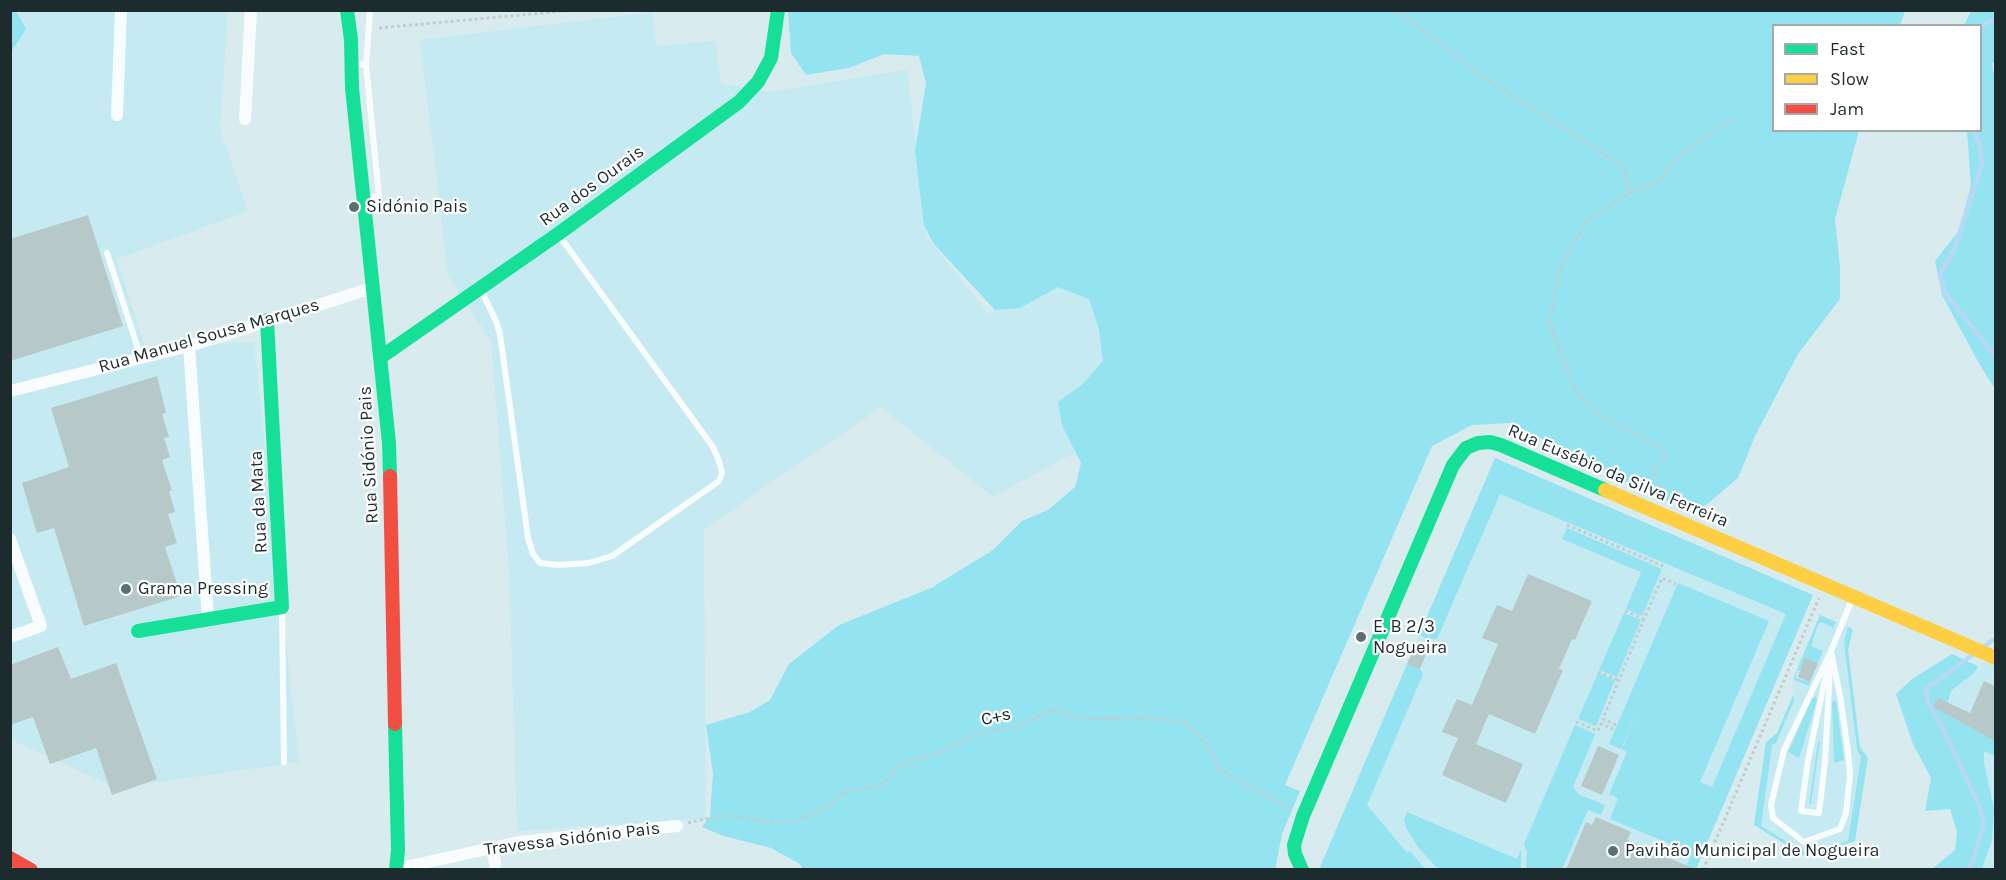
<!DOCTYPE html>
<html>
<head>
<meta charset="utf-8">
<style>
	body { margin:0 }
	#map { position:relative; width:2006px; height:880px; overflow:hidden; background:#d8ecf0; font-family:Karla,sans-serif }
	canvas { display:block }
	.frame { position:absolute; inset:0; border:12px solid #1c2b2e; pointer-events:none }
	.legend { position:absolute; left:1772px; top:24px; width:210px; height:108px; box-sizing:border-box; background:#fff; border:2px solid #a4aaab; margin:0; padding:8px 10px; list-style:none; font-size:18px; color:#1c2b2e }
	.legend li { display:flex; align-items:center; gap:12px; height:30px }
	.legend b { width:30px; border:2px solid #a4aaab }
</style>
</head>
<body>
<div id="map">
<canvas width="2006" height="880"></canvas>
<div class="frame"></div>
<ul class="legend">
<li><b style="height:8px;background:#16e098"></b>Fast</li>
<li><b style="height:8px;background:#ffcf43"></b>Slow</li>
<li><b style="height:8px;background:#f24e42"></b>Jam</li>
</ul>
</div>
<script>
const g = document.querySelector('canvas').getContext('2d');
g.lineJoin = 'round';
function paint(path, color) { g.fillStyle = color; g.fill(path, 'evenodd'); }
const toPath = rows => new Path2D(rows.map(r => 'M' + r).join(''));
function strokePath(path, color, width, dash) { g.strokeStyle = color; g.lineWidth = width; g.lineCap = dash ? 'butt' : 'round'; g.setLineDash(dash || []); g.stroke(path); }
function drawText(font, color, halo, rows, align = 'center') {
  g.font = font + ' Karla,sans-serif'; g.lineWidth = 4.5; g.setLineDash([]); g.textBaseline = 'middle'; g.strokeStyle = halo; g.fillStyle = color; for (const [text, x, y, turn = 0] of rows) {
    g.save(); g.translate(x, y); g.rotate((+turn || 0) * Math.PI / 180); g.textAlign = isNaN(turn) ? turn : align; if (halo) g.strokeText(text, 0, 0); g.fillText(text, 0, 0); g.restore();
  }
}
const built = toPath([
	[11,11,228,11,220,130,248,211,117,259,146,350,254,342,299,762,117,788,11,740],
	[653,12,656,46,716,41,721,83,767,92,907,70,927,237,988,314,1088,264,1164,404,993,497,881,407,704,529,706,819,517,831,509,571,491,341,448,276,420,40],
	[1495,458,1813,595,1696,869,1327,870,1320,867],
	[1820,615,1853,629,1848,650,1860,747,1868,758,1855,841,1806,857,1754,825,1766,742,1777,733,1793,695,1792,682],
	[1990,658,1995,660,1995,740,1947,715,1951,691,1975,672,1978,666],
	[1984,750,1995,756,1996,869,1982,870,1992,840,1994,809,1984,763]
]);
const green = toPath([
	[11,10,16,11,26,29,11,52],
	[788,11,1905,11,1900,25,1774,26,1774,130,1859,131,1835,219,1840,267,1840,299,1798,354,1755,436,1738,478,1699,511,1655,496,1510,423,1472,425,1432,446,1285,785,1300,791,1282,834,1275,870,803,869,800,864,771,848,723,836,702,827,710,816,713,774,706,725,750,712,770,700,789,664,839,625,931,588,993,550,1022,521,1048,510,1075,487,1081,463,1062,425,1058,402,1083,384,1103,361,1099,329,1089,299,1058,287,1020,308,995,310,933,243,924,225,915,151,926,83,919,56,884,54,849,68,806,75,791,53],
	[1971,11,1995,11,1995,62,1992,63,1996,84,1995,389,1981,367,1942,295,1935,261,1958,232,1971,186,1967,131,1980,130,1980,26,1964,25],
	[1495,458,1813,595,1696,869,1685,869,1692,853,1610,819,1618,798,1609,794,1627,752,1622,749,1637,712,1621,749,1609,744,1678,583,1769,621,1700,782,1712,787,1786,614,1500,494,1437,639,1427,639,1419,635],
	[1567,528,1662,569,1642,616,1626,609,1641,572,1562,539],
	[1624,613,1641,620,1617,677,1599,670],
	[1820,615,1836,622,1832,630,1832,627,1821,622,1818,625,1811,646,1823,651,1818,663,1806,658,1800,671,1797,671,1795,678,1810,682,1809,686,1793,679],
	[1848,627,1853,629,1848,650,1860,747,1868,758,1855,841,1806,857,1754,825,1766,742,1777,733,1793,695,1794,701,1776,743,1772,745,1761,826,1807,854,1848,841,1861,757,1857,749,1844,642],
	[1952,654,1978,666,1975,672,1951,691,1948,703,1957,720,1995,740,1995,756,1984,751,1984,763,1994,809,1992,840,1982,869,1932,869,1955,850,1957,832,1950,809,1925,811,1931,778,1913,744,1896,694,1912,679],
	[1407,664,1419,668,1423,674,1367,805,1407,853,1410,851,1425,869,1327,870,1320,867],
	[1598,673,1615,680,1596,726,1578,719],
	[1816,696,1817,700,1799,758,1788,752,1812,699],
	[1835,700,1836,701,1844,760,1834,763,1832,702],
	[1575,725,1595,734,1573,787,1578,794,1605,805,1601,815,1588,810,1562,869,1526,869,1527,853,1524,844],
	[1818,741,1820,741,1811,804,1809,804],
	[1407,812,1517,859,1521,849,1521,869,1438,869,1418,847,1406,828,1404,820]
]);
const stream = toPath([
	[1980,26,1996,19],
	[1973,130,1979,143,1982,164,1954,250,1940,274,1945,293,1996,357],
	[1982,648,1996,638],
	[1967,870,1972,863,1984,824,1979,805,1943,729,1928,703,1926,689,1975,653]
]);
const building = toPath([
	[88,215,123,326,10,361,10,239],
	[157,376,166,413,162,414,169,437,164,438,170,457,162,460,172,491,169,491,175,512,168,514,177,543,165,547,181,596,84,626,54,528,37,533,22,483,69,467,51,408],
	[1528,574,1592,601,1575,640,1572,639,1559,669,1563,670,1535,734,1489,714,1476,744,1523,764,1506,803,1442,775,1458,738,1442,732,1457,699,1472,705,1498,644,1482,638,1497,605,1512,611],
	[1415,646,1427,652,1420,669,1407,664],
	[58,647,71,679,116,663,157,779,112,795,96,748,50,764,33,717,10,725,10,665],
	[1805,658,1818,663,1810,682,1798,677],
	[1984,681,1995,686,1995,741,1933,707,1938,698,1970,713],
	[1598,746,1619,755,1602,795,1581,786],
	[1596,817,1631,832,1627,840,1697,870,1566,870,1586,822,1592,825]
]);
const path = toPath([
	[1380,10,1399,12,1486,79,1624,167,1629,193],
	[379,28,575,10],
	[1665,498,1653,468,1665,457,1659,446,1596,414,1575,390,1549,322,1561,266,1588,220,1629,193,1656,183,1681,154,1734,118],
	[1567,525,1663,566],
	[1625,611,1644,619],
	[1598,672,1619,680],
	[1576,722,1598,731,1601,724,1613,729],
	[1616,725,1603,719,1644,619,1662,578,1676,584],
	[688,823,722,815,771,822,795,821,827,808,842,793,881,785,902,764,935,754,976,734,1020,726,1051,709,1082,719,1134,718,1183,721,1207,745,1219,769,1289,808],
	[1703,870,1819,598]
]);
const lane = toPath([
	[353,63,366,65,379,196,363,198],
	[366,65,370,10],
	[107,253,141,358],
	[480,288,496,321,500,334,528,538,533,554,540,563,558,565,589,563,612,556,719,481,722,473,719,461,713,447,558,234],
	[282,608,284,762],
	[1831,651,1841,701,1848,752,1850,774,1846,813,1840,829,1804,842,1773,818,1771,805,1784,750,1831,651,1853,597],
	[1831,651,1825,762,1819,813,1801,811,1808,760,1831,651]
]);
const street = toPath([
	[117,115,121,10],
	[245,119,251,10],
	[189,346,208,618],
	[10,391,189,346,372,288],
	[10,539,41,626,10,637],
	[493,848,495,864],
	[396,869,519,842,677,826]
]);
const fast = toPath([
	[347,10,351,40,352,88,389,443,390,476],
	[381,357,558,234,739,102,758,82,771,58,778,10],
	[138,631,282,607,267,320],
	[395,724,398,850,396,870],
	[1302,870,1295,854,1294,845,1303,816,1453,465,1466,448,1478,443,1490,442,1501,445,1605,490]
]);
const slow = toPath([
	[1605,490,1996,658]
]);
const jam = toPath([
	[390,476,395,724],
	[10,858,31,870]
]);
const markers = [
	[354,207,6,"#5e6f72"],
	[126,589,6,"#5e6f72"],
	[1361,637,6,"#5e6f72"],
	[1613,851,6,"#5e6f72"]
];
const streetNames = [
	["Rua dos Ourais",592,186,-36],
	["Rua Manuel Sousa Marques",209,336,-16],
	["Rua Sidónio Pais",369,455,-93],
	["Rua Eusébio da Silva Ferreira",1618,476,23],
	["Rua da Mata",259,502,-93],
	["C+s",996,717,-12],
	["Travessa Sidónio Pais",572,839,-7]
];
const poiNames = [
	["Sidónio Pais",366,207],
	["Grama Pressing",138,589],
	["E. B 2/3",1373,627],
	["Nogueira",1373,648],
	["Pavihão Municipal de Nogueira",1625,851]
];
paint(built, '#c6eaf1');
paint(green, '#94e3f1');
strokePath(stream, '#b8d8f6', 4.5);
paint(building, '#b7c8c9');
strokePath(path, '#c4cccd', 3, [3, 3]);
strokePath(lane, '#f9fcfd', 6);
strokePath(street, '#f9fcfd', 12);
strokePath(fast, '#16e098', 14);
strokePath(slow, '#ffcf43', 14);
strokePath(jam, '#f24e42', 14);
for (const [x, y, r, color] of markers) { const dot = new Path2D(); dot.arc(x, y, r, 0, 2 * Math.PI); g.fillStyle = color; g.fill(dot); strokePath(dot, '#fff', 2); }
drawText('18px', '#1c2b2e', '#fff', streetNames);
drawText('18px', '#1c2b2e', '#fff', poiNames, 'left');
</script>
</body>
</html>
